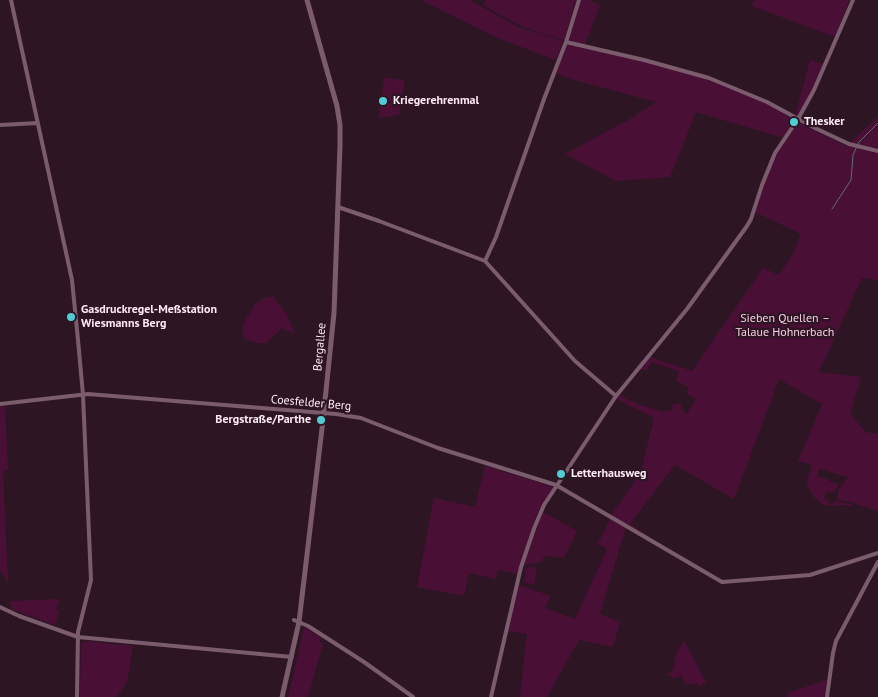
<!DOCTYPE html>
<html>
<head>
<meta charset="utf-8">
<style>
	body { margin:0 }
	canvas { display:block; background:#2e1524 }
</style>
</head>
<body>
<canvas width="878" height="697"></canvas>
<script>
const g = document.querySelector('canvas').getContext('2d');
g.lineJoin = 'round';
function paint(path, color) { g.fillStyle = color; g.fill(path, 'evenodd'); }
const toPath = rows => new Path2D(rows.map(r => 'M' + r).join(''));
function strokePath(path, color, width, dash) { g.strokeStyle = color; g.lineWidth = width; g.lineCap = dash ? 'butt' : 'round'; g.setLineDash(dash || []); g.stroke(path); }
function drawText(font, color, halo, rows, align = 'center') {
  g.font = font + ' "PT Sans",sans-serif'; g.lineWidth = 4.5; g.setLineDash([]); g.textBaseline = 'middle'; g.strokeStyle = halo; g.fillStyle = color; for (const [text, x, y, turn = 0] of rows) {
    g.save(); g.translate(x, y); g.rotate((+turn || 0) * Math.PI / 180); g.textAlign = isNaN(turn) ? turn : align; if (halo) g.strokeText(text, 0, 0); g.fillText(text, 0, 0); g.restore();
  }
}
const green = toPath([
	[421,0,470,0,518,27,563,41,556,60,500,39],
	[486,0,576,0,564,40,545,35,519,25,483,5],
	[581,0,589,0,600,5,585,45,568,40],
	[754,0,849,0,835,37,752,6],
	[566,42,688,72,711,80,766,102,795,121,784,138,696,112,670,177,616,181,565,154,630,119,656,102,567,78,555,72],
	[810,60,823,64,811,94,798,117,795,116],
	[384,78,405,80,399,115,379,118],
	[878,116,878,280,862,278,819,372,861,377,850,414,866,432,878,434,878,511,856,504,853,502,838,500,837,498,839,489,848,477,819,469,817,476,827,479,829,481,838,484,837,488,831,493,826,492,824,499,829,500,828,503,833,505,834,501,851,504,855,506,841,505,831,506,822,504,814,497,808,487,807,480,812,465,798,461,822,404,779,379,734,499,675,465,630,524,659,543,629,525,625,530,600,614,620,622,613,647,579,640,547,697,520,697,527,634,507,631,519,585,548,595,550,597,545,608,575,619,607,549,598,544,606,527,613,513,641,472,654,418,617,399,620,394,622,397,640,405,664,412,673,410,672,405,681,403,681,410,683,409,686,414,696,400,693,397,687,395,688,387,676,381,679,371,651,362,647,370,639,370,651,356,653,358,692,371,763,268,779,275,794,252,801,234,755,212,763,185,776,154,798,122,848,147,851,142],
	[274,296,279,305,287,314,295,334,282,328,266,343,257,343,245,339,242,330,244,323,255,304,264,298],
	[5,405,8,470,3,471,8,582,0,571,0,406],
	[485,466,553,487,536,516,518,574,498,570,496,579,469,573,464,596,417,587,434,498,475,507],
	[543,512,577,531,564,558,546,556,543,558,542,561,538,563,525,565,524,563],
	[532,567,536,568,535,571,537,571,534,585,524,582,526,568],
	[60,599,56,610,59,611,55,625,11,609,10,601],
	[304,628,321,637,319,642,323,643,308,697,288,697],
	[84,641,133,646,127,682,117,697,80,697,81,645],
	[684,641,706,682,699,687,698,683,690,685,689,683,685,684,682,675,673,679,671,675,666,676,673,670,677,652],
	[829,679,828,691,825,697,789,697,788,693]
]);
const stream = toPath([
	[832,209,851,180,853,155,859,142,878,123]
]);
const street = toPath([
	[11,0,72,280,78,340,83,395,91,580,78,632,77,697],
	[579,0,566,42,644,60,709,78,767,102,815,128,849,144,878,151],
	[0,125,38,123],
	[338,207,379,221,485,261,575,361,616,396],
	[485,261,496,237,544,99,566,42],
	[0,404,88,394,336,414,361,418,438,448,556,485,722,582,810,575,878,553],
	[0,607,19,616,78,637,292,657],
	[294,620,308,626,364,662,413,697],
	[491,697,521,567,535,526,544,505,616,396,687,309,747,226,751,219,762,185,775,153,798,119,814,90,853,0],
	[827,697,833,653,836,641,878,562]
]);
const secondary = toPath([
	[282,697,299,622,323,420,334,313,340,146,340,125,337,106,307,0]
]);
const markers = [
	[383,101,5,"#51ccd4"],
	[794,122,5,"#51ccd4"],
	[71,317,5,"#51ccd4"],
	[321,420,5,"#51ccd4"],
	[561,474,5,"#51ccd4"]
];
const poiNames = [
	["Kriegerehrenmal",393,101],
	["Thesker",804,122],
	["Gasdruckregel-Meßstation",81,310],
	["Wiesmanns Berg",81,324],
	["Bergstraße/Parthe",311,420,"right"],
	["Letterhausweg",571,474]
];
const parkNames = [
	["Sieben Quellen –",785,319],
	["Talaue Hohnerbach",785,333]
];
const streetNames = [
	["Bergallee",320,347,-85],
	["Coesfelder Berg",311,403,5]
];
paint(green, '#490f35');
strokePath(stream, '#5c6f74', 1);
strokePath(street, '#7a5c6d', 4);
strokePath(secondary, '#7a5c6d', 5);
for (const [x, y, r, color] of markers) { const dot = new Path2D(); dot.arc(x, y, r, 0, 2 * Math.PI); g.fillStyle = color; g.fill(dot); strokePath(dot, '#2e1524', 2); }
drawText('bold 12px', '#fdebf5', '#2e1524', poiNames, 'left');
drawText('12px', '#f6cee3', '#2e1524', parkNames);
drawText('12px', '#fdebf5', '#2e1524', streetNames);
</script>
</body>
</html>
